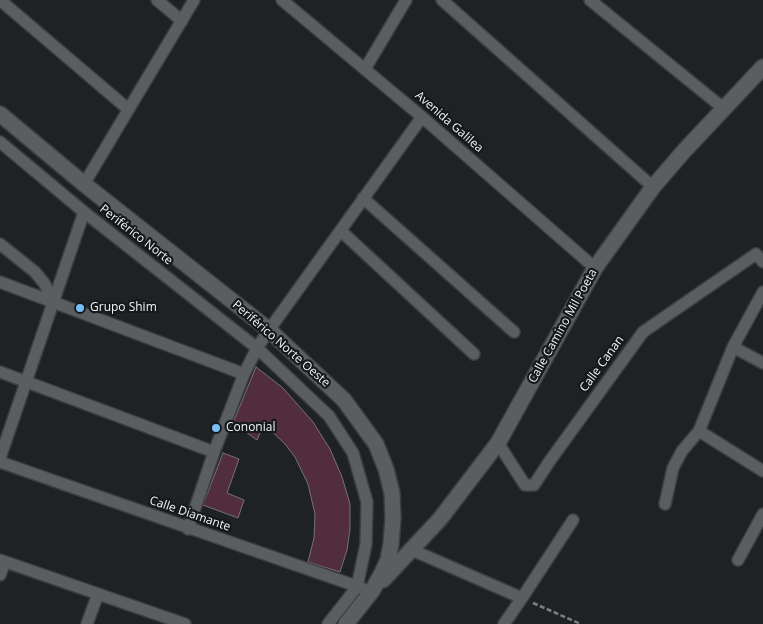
<!DOCTYPE html>
<html>
<head>
<meta charset="utf-8">
<style>
	body { margin:0 }
	canvas { display:block; background:#1f2224 }
</style>
</head>
<body>
<canvas width="763" height="624"></canvas>
<script>
const g = document.querySelector('canvas').getContext('2d');
g.lineJoin = 'round';
function paint(path, color) { g.fillStyle = color; g.fill(path, 'evenodd'); }
const toPath = rows => new Path2D(rows.map(r => 'M' + r).join(''));
function strokePath(path, color, width, dash) { g.strokeStyle = color; g.lineWidth = width; g.lineCap = dash ? 'butt' : 'round'; g.setLineDash(dash || []); g.stroke(path); }
function drawText(font, color, halo, rows, align = 'center') {
  g.font = font + ' "Open Sans",sans-serif'; g.lineWidth = 4.5; g.setLineDash([]); g.textBaseline = 'middle'; g.strokeStyle = halo; g.fillStyle = color; for (const [text, x, y, turn = 0] of rows) {
    g.save(); g.translate(x, y); g.rotate((+turn || 0) * Math.PI / 180); g.textAlign = isNaN(turn) ? turn : align; if (halo) g.strokeText(text, 0, 0); g.fillText(text, 0, 0); g.restore();
  }
}
const building = toPath([
	[256,367,283,388,313,422,330,449,342,477,350,504,350,529,347,550,340,572,308,562,314,538,315,514,308,484,295,457,285,444,264,424,257,440,233,423,256,367],
	[223,453,239,459,227,493,244,500,238,518,203,505,223,453]
]);
const path = toPath([
	[533,603,581,624]
]);
const street = toPath([
	[0,0,128,109],
	[157,0,182,21],
	[282,0,422,117,595,268],
	[442,0,653,187],
	[590,0,723,108],
	[365,69,406,0],
	[0,142,84,212,257,348,329,416,353,453,367,502,366,544,357,587,328,624],
	[84,184,194,0],
	[363,198,514,332],
	[341,231,474,354],
	[0,244,35,272,44,283,54,302],
	[0,282,244,374],
	[733,347,763,363],
	[0,372,214,452],
	[699,431,763,471],
	[498,443,525,485,534,485,549,462,643,332,756,254,763,262],
	[0,458,84,212],
	[0,462,362,588],
	[665,504,673,468,682,451,699,431,733,347,763,292],
	[188,529,214,452,244,374,257,348,269,330,422,117],
	[412,550,522,598],
	[0,560,185,624],
	[738,560,763,514],
	[0,575,5,562],
	[87,624,98,594],
	[504,624,522,598,573,520]
]);
const secondary = toPath([
	[0,114,84,184,269,330,344,400,376,444,386,469,392,493,393,518,391,544,388,560,382,573,372,591,346,624],
	[383,580,440,519,498,443,595,268,653,187,684,151,763,67]
]);
const markers = [
	[80,308,5,"#75c0f6"],
	[216,428,5,"#75c0f6"]
];
const streetNames = [
	["Avenida Galilea",449,122,41],
	["Periférico Norte",136,235,38],
	["Calle Camino Mil Poeta",563,326,-61],
	["Periférico Norte Oeste",281,344,41],
	["Calle Canan",602,364,-54],
	["Calle Diamante",190,514,19]
];
const poiNames = [
	["Grupo Shim",90,308],
	["Cononial",226,428]
];
paint(building, '#512d3e');
strokePath(building, '#777274', 1);
strokePath(street, '#3c3e40', 14);
strokePath(secondary, '#3c3e40', 18);
strokePath(path, '#7b7e80', 2.5, [5, 2.5]);
strokePath(street, '#5b5e61', 11);
strokePath(secondary, '#5b5e61', 15);
for (const [x, y, r, color] of markers) { const dot = new Path2D(); dot.arc(x, y, r, 0, 2 * Math.PI); g.fillStyle = color; g.fill(dot); strokePath(dot, '#16181b', 2); }
drawText('12px', '#f2f4f6', '#16181b', streetNames);
drawText('12px', '#f2f4f6', '#16181b', poiNames, 'left');
</script>
</body>
</html>
